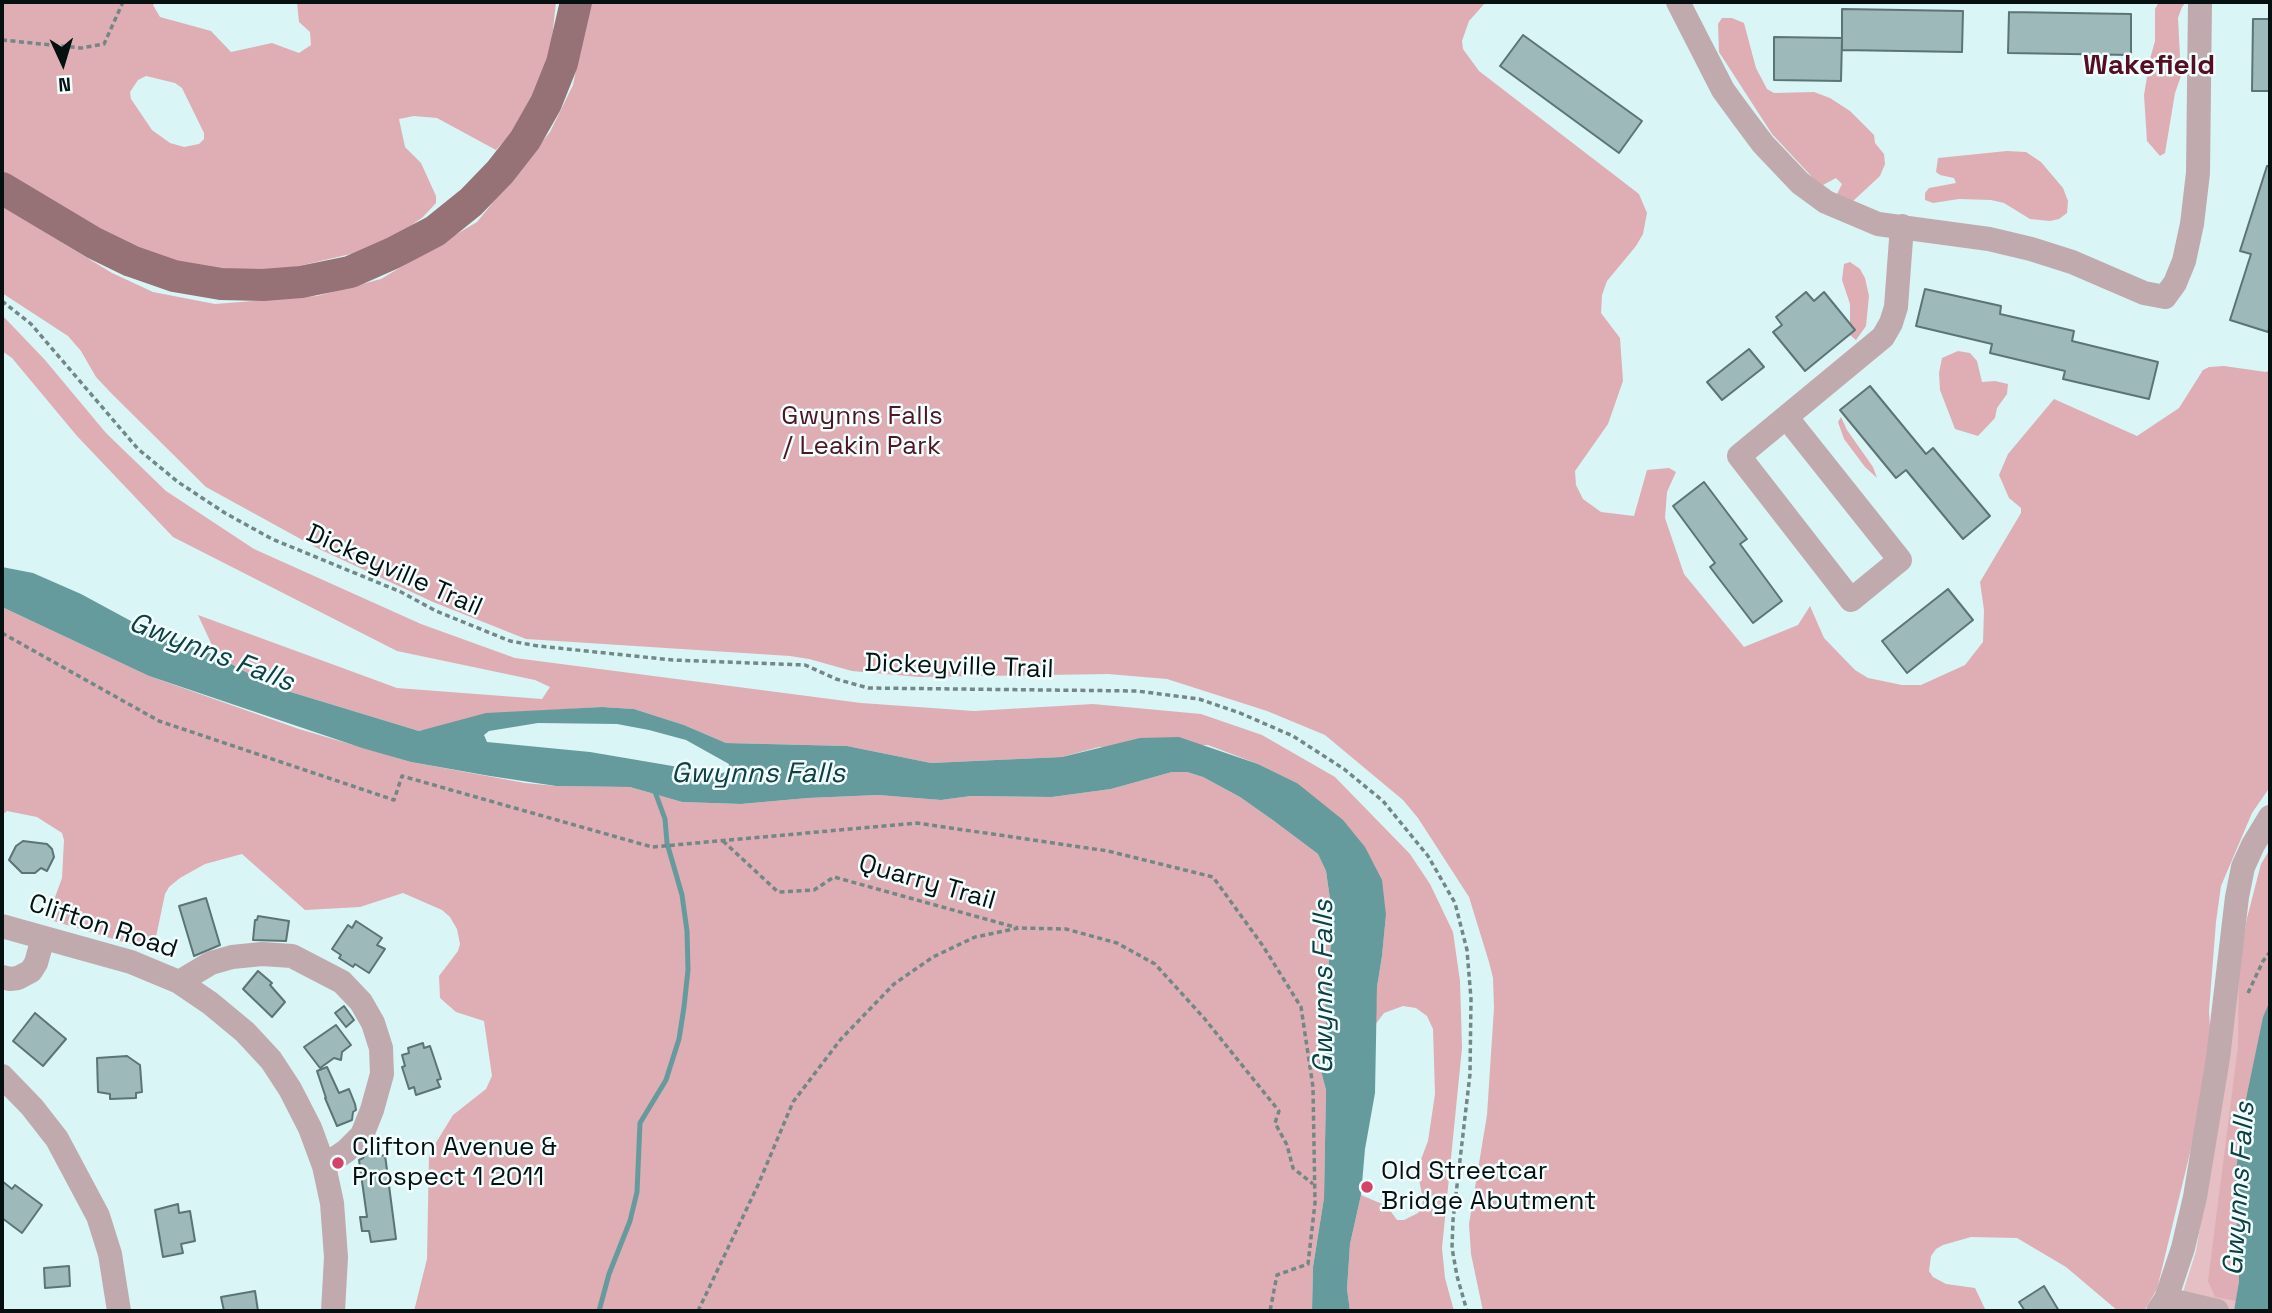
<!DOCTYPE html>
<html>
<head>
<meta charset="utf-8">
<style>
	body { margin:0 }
	#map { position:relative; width:2272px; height:1313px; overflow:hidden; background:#d9f5f6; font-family:"Space Grotesk",sans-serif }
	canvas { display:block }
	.frame { position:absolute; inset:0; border:4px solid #061010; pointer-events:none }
	.north { position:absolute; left:28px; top:28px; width:70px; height:70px; -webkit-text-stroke:5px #f3ffff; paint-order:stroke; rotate:176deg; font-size:19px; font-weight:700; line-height:28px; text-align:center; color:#061010 }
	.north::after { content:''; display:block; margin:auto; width:24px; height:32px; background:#061010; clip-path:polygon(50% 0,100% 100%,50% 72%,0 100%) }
</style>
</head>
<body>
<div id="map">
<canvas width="2272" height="1313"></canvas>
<div class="frame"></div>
<div class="north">N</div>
</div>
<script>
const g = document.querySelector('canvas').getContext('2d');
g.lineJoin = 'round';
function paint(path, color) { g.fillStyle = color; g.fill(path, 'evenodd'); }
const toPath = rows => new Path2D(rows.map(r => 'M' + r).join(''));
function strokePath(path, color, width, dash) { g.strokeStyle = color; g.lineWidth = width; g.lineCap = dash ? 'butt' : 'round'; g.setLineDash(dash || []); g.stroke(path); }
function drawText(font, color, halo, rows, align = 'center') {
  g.font = font + ' "Space Grotesk",sans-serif'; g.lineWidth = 5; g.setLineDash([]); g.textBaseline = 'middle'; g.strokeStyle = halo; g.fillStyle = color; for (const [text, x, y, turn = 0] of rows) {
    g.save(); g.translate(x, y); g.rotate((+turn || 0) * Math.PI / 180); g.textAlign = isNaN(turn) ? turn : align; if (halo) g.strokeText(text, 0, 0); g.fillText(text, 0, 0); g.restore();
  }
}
const green = toPath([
	[2270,934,2270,1037,2232,1255,2239,1297,2237,1311,2177,1311,2196,1251,2230,1045,2238,968]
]);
const forest = toPath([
	[2,2,156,2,153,5,160,17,211,31,231,52,272,43,299,53,311,45,310,32,299,22,297,2,556,2,551,48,528,114,496,150,437,118,414,116,399,119,405,147,421,163,436,196,436,203,423,217,381,247,290,268,237,272,183,263,138,251,2,172],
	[146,76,175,83,182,88,204,133,204,139,199,144,184,147,170,143,152,130,131,99,130,92,138,80],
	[590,2,1486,2,1469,21,1462,41,1463,49,1479,71,1639,194,1647,213,1643,234,1636,246,1607,281,1602,295,1601,313,1620,338,1623,381,1608,424,1575,471,1576,485,1583,499,1601,512,1634,516,1647,470,1669,468,1676,472,1667,492,1665,518,1684,574,1744,647,1798,625,1810,606,1824,638,1855,670,1868,678,1902,685,1921,685,1965,665,1983,642,1984,610,1980,582,2021,513,2021,508,2009,498,1999,475,2008,454,2054,399,2137,436,2179,408,2203,370,2209,367,2224,366,2266,372,2270,370,2270,787,2252,813,2221,886,2216,922,2209,1011,2212,1062,2157,1289,2144,1311,2118,1311,2066,1267,2017,1238,1971,1237,1943,1245,1936,1249,1931,1256,1929,1271,1933,1277,1946,1284,1975,1288,1986,1311,1483,1311,1471,1254,1469,1224,1487,1115,1494,1008,1493,978,1489,962,1469,897,1418,818,1403,800,1325,735,1267,711,1167,679,1108,674,919,677,852,671,809,659,790,656,526,639,433,602,317,548,206,487,112,394,96,377,81,351,68,336,2,293,2,206,112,273,153,292,215,304,317,296,381,279,477,222,550,132,573,85],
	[2159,2,2186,2,2182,7,2178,18,2181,76,2175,93,2165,153,2160,156,2147,141,2144,95,2150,59,2155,41,2155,9],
	[1722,18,1732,18,1744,23,1756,68,1767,89,1774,93,1814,92,1830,98,1850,111,1874,135,1875,143,1884,154,1885,164,1880,176,1852,202,1837,194,1842,184,1836,178,1823,185,1814,179,1772,134,1719,52,1718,24],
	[2007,151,2026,152,2041,162,2063,188,2068,201,2067,213,2059,219,2050,221,2030,219,2004,203,1991,200,1959,199,1933,203,1925,200,1925,193,1929,188,1956,183,1954,178,1940,175,1936,172,1938,158],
	[1850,262,1860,269,1865,278,1869,296,1866,326,1856,340,1850,335,1850,304,1842,280,1844,264],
	[2,315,45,360,106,433,166,491,254,549,421,624,515,658,861,703,974,711,1093,704,1201,714,1262,735,1335,777,1410,854,1430,884,1453,932,1460,981,1462,1048,1442,1248,1445,1278,1454,1311,1350,1311,1347,1289,1350,1244,1361,1195,1387,1206,1397,1220,1404,1220,1418,1213,1422,1207,1423,1199,1417,1170,1428,1141,1435,1094,1433,1029,1427,1016,1416,1008,1403,1006,1384,1013,1375,1025,1377,987,1382,956,1386,915,1297,783,1258,764,1208,745,1099,747,1062,757,931,763,847,746,726,743,684,725,634,709,602,707,520,712,419,731,271,686,217,656,198,615,397,688,542,699,550,687,535,680,397,651,173,537,77,436,12,358,2,351],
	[1958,351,1970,353,1977,361,1982,382,1995,381,2008,384,2007,394,1997,408,1995,418,1978,436,1955,429,1940,390,1939,373,1942,358],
	[1841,417,1847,430,1873,467,1877,478,1865,467,1844,439,1838,422],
	[2,607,149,676,299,729,411,762,525,783,556,786,630,787,682,802,741,804,808,798,878,795,941,800,971,796,1052,797,1111,789,1172,772,1187,772,1203,777,1240,797,1274,821,1318,854,1326,871,1331,906,1331,944,1325,995,1326,1031,1319,1063,1326,1090,1324,1198,1313,1267,1312,1311,414,1311,427,1259,429,1154,453,1115,486,1089,492,1076,484,1021,456,1012,440,998,439,976,458,951,460,944,457,929,450,917,442,910,403,893,360,907,305,910,242,854,205,864,180,878,169,887,165,894,156,937,150,943,130,944,47,919,62,878,64,840,62,833,37,817,7,811,2,815],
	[2270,849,2270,1001,2263,1017,2241,1123,2235,1184,2239,1281,2236,1301,2215,1297,2208,1281,2238,1046,2239,965,2247,918,2261,864]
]);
const water = toPath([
	[2,567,33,573,81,594,142,627,217,656,271,686,419,731,486,713,602,707,634,709,684,725,726,743,847,746,931,763,1062,757,1140,738,1179,737,1258,764,1297,783,1343,820,1365,847,1382,880,1386,915,1382,956,1377,987,1375,1093,1365,1149,1361,1195,1350,1244,1347,1289,1350,1311,1312,1311,1313,1267,1324,1198,1326,1090,1319,1063,1326,1031,1325,995,1331,944,1331,906,1326,871,1318,854,1274,821,1240,797,1203,777,1187,772,1172,772,1111,789,1052,797,971,796,941,800,878,795,808,798,741,804,682,802,630,787,556,786,490,776,411,762,362,748,149,676,2,607],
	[538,723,617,724,649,730,686,740,729,764,728,769,723,773,710,775,696,770,590,752,487,742,484,735,489,731],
	[2270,1001,2269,1311,2234,1311,2239,1281,2235,1183,2241,1123,2263,1017]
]);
const stream = toPath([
	[599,1311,609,1274,630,1221,637,1192,640,1123,666,1080,679,1039,684,1007,688,970,687,931,682,895,667,843,665,819,654,789]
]);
const building = toPath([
	[1842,9,1963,11,1962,52,1842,50,1842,9],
	[2009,12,2131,14,2131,55,2008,53,2009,12],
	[2253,19,2270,19,2270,91,2252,91,2253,19],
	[1523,35,1642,121,1619,153,1500,66,1523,35],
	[1774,37,1842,38,1841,81,1774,80,1774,37],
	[2267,166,2270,166,2270,325,2268,332,2230,320,2251,254,2240,251,2267,166],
	[1925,289,2001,306,2000,314,2074,331,2072,341,2158,362,2149,399,2063,379,2065,371,1990,353,1992,344,1916,326,1925,289],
	[1806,292,1814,301,1824,292,1855,330,1805,371,1773,332,1782,325,1776,317,1806,292],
	[1749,349,1764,367,1722,400,1707,382,1749,349],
	[1870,386,1926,454,1933,448,1990,516,1963,539,1906,470,1896,478,1840,410,1870,386],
	[1704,482,1747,539,1740,544,1782,601,1753,623,1710,567,1715,563,1673,506,1704,482],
	[1948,589,1973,620,1907,673,1882,641,1948,589],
	[23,841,47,844,52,849,54,857,47,871,41,868,35,873,22,873,9,860,16,846,23,841],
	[206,898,220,945,194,956,179,906,206,898],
	[258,916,289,921,286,941,253,940,255,920,257,920,258,916],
	[356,921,382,938,377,945,385,949,369,973,355,964,353,967,339,958,341,955,332,949,348,925,352,928,356,921],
	[258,971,272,983,270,985,285,1002,272,1017,243,989,258,971],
	[344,1006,354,1020,346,1027,335,1013,344,1006],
	[35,1013,66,1039,43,1066,13,1041,35,1013],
	[336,1025,351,1045,342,1052,341,1060,334,1058,320,1068,304,1047,336,1025],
	[423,1043,424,1048,430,1046,441,1079,437,1080,440,1087,416,1095,414,1087,409,1089,402,1067,405,1066,402,1055,409,1053,408,1048,423,1043],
	[127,1056,140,1065,142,1092,136,1093,136,1098,110,1099,110,1094,98,1092,97,1058,127,1056],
	[327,1067,339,1093,349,1089,355,1104,356,1110,353,1112,352,1120,337,1126,325,1098,326,1098,317,1071,327,1067],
	[379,1150,380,1156,385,1155,396,1239,371,1242,369,1231,362,1231,360,1217,367,1217,359,1160,363,1158,367,1151,379,1150],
	[2,1181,12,1189,15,1185,42,1205,22,1233,2,1218,2,1181],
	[178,1204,179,1213,190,1211,195,1241,181,1244,183,1253,163,1257,155,1210,178,1204],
	[69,1266,70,1286,45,1288,44,1268,69,1266],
	[2044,1286,2059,1311,2025,1311,2019,1302,2044,1286],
	[255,1291,258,1311,224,1311,221,1297,255,1291]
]);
const path = toPath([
	[2,40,81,48,104,44,123,2],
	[2,301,31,324,138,449,178,482,225,513,272,539,401,592,436,611,510,641,538,646,673,660,805,665,836,679,868,688,1137,691,1199,699,1240,713,1293,736,1344,769,1383,801,1428,856,1455,903,1467,950,1471,999,1470,1074,1453,1220,1452,1248,1457,1276,1467,1311],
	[2,633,159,721,394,800,402,776,652,847,917,823,1108,851,1213,877,1263,946,1301,1007,1313,1087,1315,1203,1308,1264,1277,1275,1270,1311],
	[723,841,778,892,814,890,834,877,1018,928],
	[2248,993,2263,961,2270,952],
	[698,1311,758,1185,793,1102,841,1039,894,984,933,957,975,937,1019,928,1066,929,1117,943,1155,964,1204,1018,1279,1111,1275,1123,1287,1145,1293,1168,1313,1184]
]);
const minor = toPath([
	[1678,2,1723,90,1742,116,1763,144,1800,183,1826,202,1878,224,1989,239,2031,249,2072,262,2144,293,2165,297,2175,283,2184,261,2192,224,2198,173,2200,2],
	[1787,418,1900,560,1851,600,1739,456,1883,337,1891,323,1896,307,1902,226],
	[2,926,131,962,179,982,210,1003,245,1032,271,1060,290,1089,310,1128,324,1166,332,1203,336,1257,333,1311],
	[2,977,10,979,18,978,31,971,36,963,43,938],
	[179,982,211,963,232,957,262,954,292,956,342,982,361,1002,373,1023,381,1048,382,1074,372,1110,362,1135,346,1151,324,1166],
	[2,1076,32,1107,57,1139,98,1216,110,1254,119,1311],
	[2166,1299,2217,1311],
	[2158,1311,2166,1299,2183,1248,2195,1197,2218,1058,2237,897,2243,867,2253,845,2270,817]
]);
const major = toPath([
	[2,188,94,243,131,261,174,276,221,284,263,285,301,282,350,272,393,253,435,231,471,202,500,172,525,140,546,103,562,63,576,2]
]);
const markers = [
	[338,1163,7,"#d34467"],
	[1367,1187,7,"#d34467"]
];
const parkNames = [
	["Gwynns Falls",862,417],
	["/ Leakin Park",862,447]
];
const streetNames = [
	["Dickeyville Trail",394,571,24],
	["Dickeyville Trail",959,667,2],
	["Quarry Trail",927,883,16],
	["Clifton Road",103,927,18]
];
const poiNames = [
	["Clifton Avenue &",352,1148],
	["Prospect 1 2011",352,1178],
	["Old Streetcar",1381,1172],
	["Bridge Abutment",1381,1202]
];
const neighbourhoodNames = [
	["Wakefield",2149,66]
];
const waterNames = [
	["Gwynns Falls",211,653,21],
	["Gwynns Falls",758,774],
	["Gwynns Falls",1324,987,-90],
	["Gwynns Falls",2240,1189,-86]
];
paint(green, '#e5bfc3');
paint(forest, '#deaeb4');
paint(water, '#659b9d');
strokePath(stream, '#659b9d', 5);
paint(building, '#9eb9ba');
strokePath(building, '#5b7475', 2);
strokePath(path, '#738787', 3.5, [5, 3.5]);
strokePath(minor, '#c0aaad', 24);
strokePath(major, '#967176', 32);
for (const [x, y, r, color] of markers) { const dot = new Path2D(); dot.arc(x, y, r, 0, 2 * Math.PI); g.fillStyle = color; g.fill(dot); strokePath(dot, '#f3ffff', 2.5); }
drawText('26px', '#4e1523', '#f3ffff', parkNames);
drawText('26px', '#061010', '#f3ffff', streetNames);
drawText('26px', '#061010', '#f3ffff', poiNames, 'left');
drawText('bold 28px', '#540f22', '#f3ffff', neighbourhoodNames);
drawText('italic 28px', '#0d4042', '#f3ffff', waterNames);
</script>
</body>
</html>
